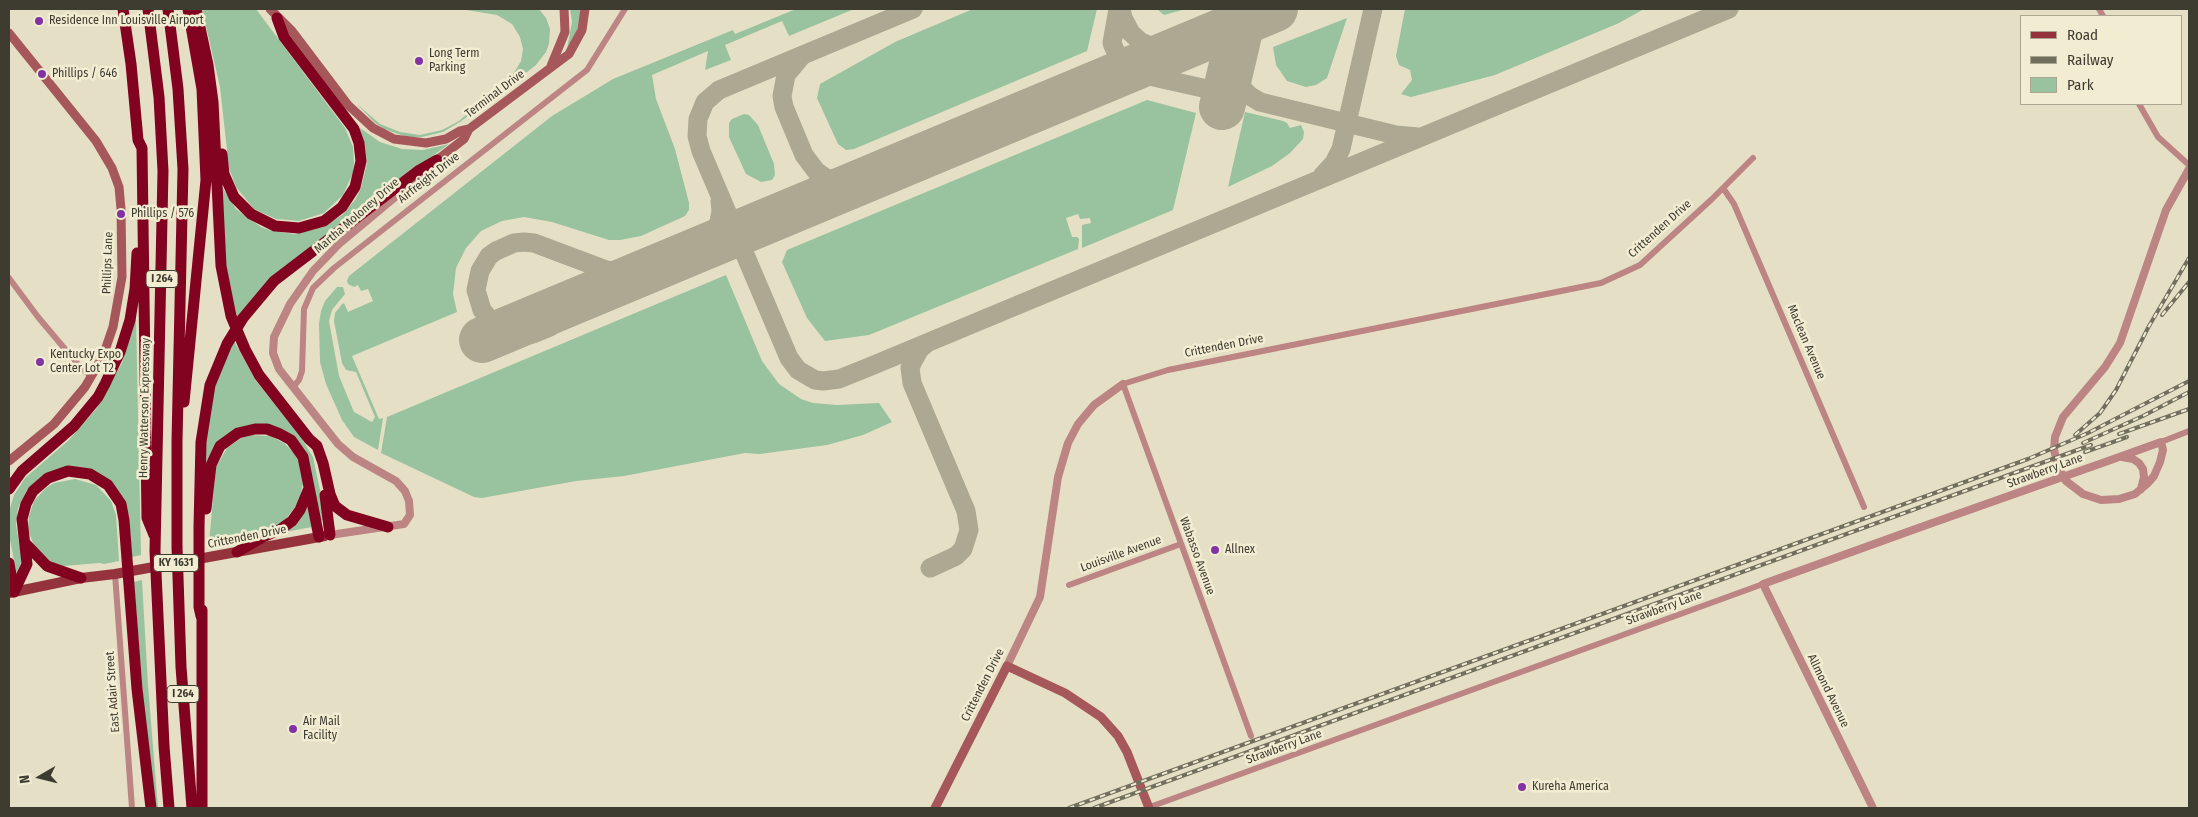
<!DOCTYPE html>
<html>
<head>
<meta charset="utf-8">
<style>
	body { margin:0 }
	#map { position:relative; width:2198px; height:817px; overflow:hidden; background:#e5e0c5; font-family:"Fira Sans Condensed",sans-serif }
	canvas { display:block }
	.frame { position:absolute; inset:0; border:10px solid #3e3c31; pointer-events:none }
	.legend { position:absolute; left:2020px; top:15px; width:162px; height:90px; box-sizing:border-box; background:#f2edd2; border:1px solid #aaa692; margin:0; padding:6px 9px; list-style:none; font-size:15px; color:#3e3c31 }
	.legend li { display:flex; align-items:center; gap:10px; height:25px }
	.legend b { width:25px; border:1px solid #aaa692 }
	.north { position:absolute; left:15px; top:752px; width:50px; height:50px; -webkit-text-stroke:4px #f2edd2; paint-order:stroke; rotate:262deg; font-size:14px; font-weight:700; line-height:20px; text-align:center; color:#3e3c31 }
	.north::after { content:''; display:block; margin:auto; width:18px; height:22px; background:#3e3c31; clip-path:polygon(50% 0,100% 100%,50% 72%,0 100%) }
</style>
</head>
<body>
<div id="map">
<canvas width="2198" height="817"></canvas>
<div class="frame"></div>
<ul class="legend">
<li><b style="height:6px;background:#94333b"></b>Road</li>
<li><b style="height:6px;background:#726f5f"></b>Railway</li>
<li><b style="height:14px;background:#99c29f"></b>Park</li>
</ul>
<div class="north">N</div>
</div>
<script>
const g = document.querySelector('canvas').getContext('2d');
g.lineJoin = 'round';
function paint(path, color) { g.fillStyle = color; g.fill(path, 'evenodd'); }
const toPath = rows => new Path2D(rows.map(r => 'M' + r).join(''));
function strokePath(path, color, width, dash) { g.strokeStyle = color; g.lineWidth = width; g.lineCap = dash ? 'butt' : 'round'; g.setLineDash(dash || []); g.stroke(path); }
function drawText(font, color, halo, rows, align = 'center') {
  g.font = font + ' "Fira Sans Condensed",sans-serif'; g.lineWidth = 5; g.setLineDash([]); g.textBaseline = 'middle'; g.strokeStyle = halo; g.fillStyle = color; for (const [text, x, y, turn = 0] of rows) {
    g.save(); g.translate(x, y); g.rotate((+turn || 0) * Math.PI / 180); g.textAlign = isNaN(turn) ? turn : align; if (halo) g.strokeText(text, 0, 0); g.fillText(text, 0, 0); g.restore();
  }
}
const green = toPath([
	[202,9,256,9,345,128,353,147,354,163,353,173,343,195,324,213,299,221,276,219,254,209,236,187,229,168,220,87],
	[460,9,539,9,546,18,550,29,549,44,546,52,536,65,514,82,460,122,443,132,422,137,407,137,384,129,374,122,357,104,380,124,400,132,420,135,442,130,459,121,514,73,521,61,523,49,520,37,512,24,497,15],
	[570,9,580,9,581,18,576,33,567,49,572,22],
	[796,9,854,9,789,36,782,21,725,45,731,60,705,70,708,51,652,75,656,99,675,149,689,203,689,210,685,216,641,236,620,240,609,240,552,222,524,217,502,221,481,231,466,248,456,268,453,294,457,312,352,356,379,419,383,418,378,450,354,437,342,420,326,384,320,362,319,324,321,311,325,301,337,287,343,287,345,294,332,310,329,321,339,376,354,412,372,422,375,417,356,372,346,370,342,363,334,321,335,313,342,304,344,303,348,312,373,301,368,289,361,291,358,285,354,287,348,284,347,281,349,276,552,116,613,79,733,30,735,34],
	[973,9,1097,9,1087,51,854,149,846,150,838,144,817,98,820,84,895,42],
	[1157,9,1186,9,1164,15],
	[1405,9,1644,9,1619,23,1495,75,1411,97,1401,94,1412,80,1410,70,1399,65,1396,56],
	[1347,18,1327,78,1316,85,1306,87,1287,81,1276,65,1273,47],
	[1147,100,1196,113,1173,210,1082,248,1082,225,1091,223,1090,218,1080,219,1078,214,1066,218,1072,237,1077,237,1079,239,1078,249,869,335,825,341,807,318,782,262,787,250],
	[1245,112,1283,121,1287,123,1290,128,1301,125,1304,132,1303,139,1290,153,1272,166,1228,187],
	[744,114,749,115,758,125,774,164,775,175,772,180,761,182,746,174,729,137,729,123,732,119],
	[360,128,380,142,402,149,423,150,449,144,424,162,237,318,226,265,222,187,236,209,261,227,272,231,295,234,323,227,342,215,355,200,361,188,367,163,365,147],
	[726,275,762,361,779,384,801,399,813,403,837,405,879,403,892,422,863,435,827,445,760,454,745,453,624,476,576,481,482,498,474,497,381,453,387,417],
	[136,317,141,555,132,557,129,515,101,475,40,478,27,490,18,508,16,525,22,559,17,575,9,535,9,511,14,495,25,478,69,440,96,409,122,363],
	[234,341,256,381,298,433,313,457,324,509,323,520,320,521,310,468,270,426,213,449,206,462,206,441,214,388],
	[251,435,270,436,284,443,292,451,299,461,303,483,299,502,284,521,266,531,209,543,216,467,227,448,241,438],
	[75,479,96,485,111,501,116,515,119,561,104,564,100,563,63,566,52,563,35,548,28,530,29,516,34,501,46,488,54,483],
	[307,505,312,527,285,532],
	[142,580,148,685,158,808,154,808,149,770,134,582]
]);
const taxiway = toPath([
	[913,9,719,90,705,102,698,119,697,136,701,151,789,358,798,370,815,380,823,381,839,379,869,367,1729,9],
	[1118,9,1112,43,1117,55,1129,70,1140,74,1225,93],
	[1121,9,1123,18,1131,33,1141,42,1156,48,1178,48,1225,28],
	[1247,9,1235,66,1237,77,1242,88,1250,96,1260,102,1396,135,1418,137],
	[801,57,786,75,782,96,784,107,804,155,816,171,826,178,850,183,862,181,923,156],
	[1322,176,1334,163,1341,149,1373,9],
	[697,250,711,239,718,227,721,211,720,201],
	[567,305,562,314,550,327,533,334,511,334,495,326,482,310,476,290,480,271,489,256,496,251,514,243,524,242,534,243,606,270,630,273,654,268],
	[927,343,920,349,913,361,910,368,912,383,966,511,969,530,963,549,956,556,930,568]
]);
const runway = toPath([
	[1222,107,1245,9],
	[482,340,1275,9]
]);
const minor = toPath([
	[2099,9,2103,16],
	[2139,104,2158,137,2189,165],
	[1723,188,1734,204,1864,507],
	[9,278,38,317,81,368,91,376],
	[293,387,299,380,302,371,304,309,313,288,334,268,587,70,625,9],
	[2161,442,2189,431],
	[115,574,132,808],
	[1069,585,1181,544],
	[1251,736,1123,384,1168,370,1601,283,1640,265,1712,199,1753,158],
	[1147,808,1763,584]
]);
const tertiary = toPath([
	[2122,457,2133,459,2139,463,2143,469,2144,477,2141,489],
	[330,535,404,524,410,515,409,501,405,491,396,481,353,457,338,444,279,369,273,353,274,337,290,304,313,271,339,244,423,174],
	[1007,666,1040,597,1058,477,1068,443,1078,424,1094,405,1123,384],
	[1873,808,1763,584,1921,527,2003,498,2108,461,2161,442,2163,450,2160,462,2154,476,2147,484,2135,494,2119,499,2101,500,2083,494,2066,481,2062,474,2059,470,2054,450,2055,437,2063,417,2105,367,2120,343,2166,210,2189,169]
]);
const secondary = toPath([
	[270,9,292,31,348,105,373,128,394,139,426,143,446,139,460,131,469,129,569,54,582,30,585,9],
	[9,33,96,141,112,168,119,187,121,209,122,277,113,327,103,356,85,387,54,424,9,461],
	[551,66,565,32,564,9],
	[437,160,464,139,469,129],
	[935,808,1007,666,1065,693,1101,717,1118,736,1127,752,1149,808]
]);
const primary = toPath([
	[9,593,81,578,115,574,325,536]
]);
const motorway = toPath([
	[123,9,131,64,138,140,142,148,147,518,154,535],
	[148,9,159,97,163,171,155,551,164,746,169,808],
	[168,9,178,89,183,169,177,441,177,547,181,667,192,808],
	[196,9,208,65,213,102,221,266,231,316,245,349,259,375,309,439,317,446,323,463,330,494,335,506,347,515,388,527],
	[222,154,224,174,234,197,251,214,275,226,299,228,324,221,342,207,355,187,361,161,359,143,354,129,284,37,277,18],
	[184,402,206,180,202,89,188,9],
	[9,489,22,471,74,426,98,397,105,384,120,352,130,320,135,289,137,253],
	[325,495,330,535],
	[206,509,211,465,220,446,238,433,255,429,267,429,280,434,291,440,303,457,319,537],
	[26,544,47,566,81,578],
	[237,552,263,537,281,529,292,521,300,510,309,488],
	[9,563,14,592],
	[14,592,27,564,22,519,26,504,33,491,48,478,68,471,90,474,108,485,121,504,124,520,137,689,151,808],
	[202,610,202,808],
	[201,616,199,607,199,527,201,442,210,385,227,344,243,318,274,281,418,171,437,160]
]);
const rail = toPath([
	[2162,315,2189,282],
	[2119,434,2189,409],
	[2075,435,2100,413,2116,390,2149,326,2189,258],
	[2083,443,2143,416,2189,392],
	[2085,452,2127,437],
	[1069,808,2028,459,2088,433,2189,381],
	[1094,808,2091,445]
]);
const markers = [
	[39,21,5,"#8133a4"],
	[419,61,5,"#8133a4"],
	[42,74,5,"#8133a4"],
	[121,214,5,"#8133a4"],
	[40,362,5,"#8133a4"],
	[1215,550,5,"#8133a4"],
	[293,729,5,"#8133a4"],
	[1522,787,5,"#8133a4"]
];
const shields = [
	[162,279,32],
	[176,563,45],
	[183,694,32]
];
const shieldNames = [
	["I 264",162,279],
	["KY 1631",176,563],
	["I 264",183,694]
];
const poiNames = [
	["Residence Inn Louisville Airport",49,21],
	["Long Term",429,54],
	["Parking",429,68],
	["Phillips / 646",52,74],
	["Phillips / 576",131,214],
	["Kentucky Expo",50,355],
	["Center Lot T2",50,369],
	["Allnex",1225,550],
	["Air Mail",303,722],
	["Facility",303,736],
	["Kureha America",1532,787]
];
const streetNames = [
	["Terminal Drive",495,94,-37],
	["Airfreight Drive",429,178,-38],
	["Martha Moloney Drive",357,216,-41],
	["Crittenden Drive",1660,229,-42],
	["Phillips Lane",108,263,-88],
	["Maclean Avenue",1806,342,67],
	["Crittenden Drive",1224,346,-11],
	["Henry Watterson Expressway",145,408,-89],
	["Strawberry Lane",2045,471,-20],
	["Crittenden Drive",247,537,-11],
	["Louisville Avenue",1121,554,-20],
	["Wabasso Avenue",1197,556,70],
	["Strawberry Lane",1664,608,-20],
	["Crittenden Drive",983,685,-63],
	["Allmond Avenue",1828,691,64],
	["East Adair Street",113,692,-94],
	["Strawberry Lane",1284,747,-20]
];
paint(green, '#99c29f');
strokePath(taxiway, '#aca892', 19);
strokePath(runway, '#aca892', 46);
strokePath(minor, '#bc8584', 6);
strokePath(tertiary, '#bc8584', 8);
strokePath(secondary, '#a65759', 9);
strokePath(primary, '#94333b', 10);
strokePath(motorway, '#820320', 11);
strokePath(rail, '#726f5f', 4);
strokePath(rail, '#f2edd2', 2, [5.5]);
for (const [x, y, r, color] of markers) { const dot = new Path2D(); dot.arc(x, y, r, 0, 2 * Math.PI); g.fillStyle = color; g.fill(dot); strokePath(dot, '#f2edd2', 2); }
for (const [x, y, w] of shields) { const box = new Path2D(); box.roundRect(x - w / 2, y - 8.5, w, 17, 4); g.fillStyle = '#f2edd2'; g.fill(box); strokePath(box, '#3e3c31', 1); }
drawText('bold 11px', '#3e3c31', null, shieldNames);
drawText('12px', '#3e3c31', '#f2edd2', poiNames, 'left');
drawText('12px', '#3e3c31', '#f2edd2', streetNames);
</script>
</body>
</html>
